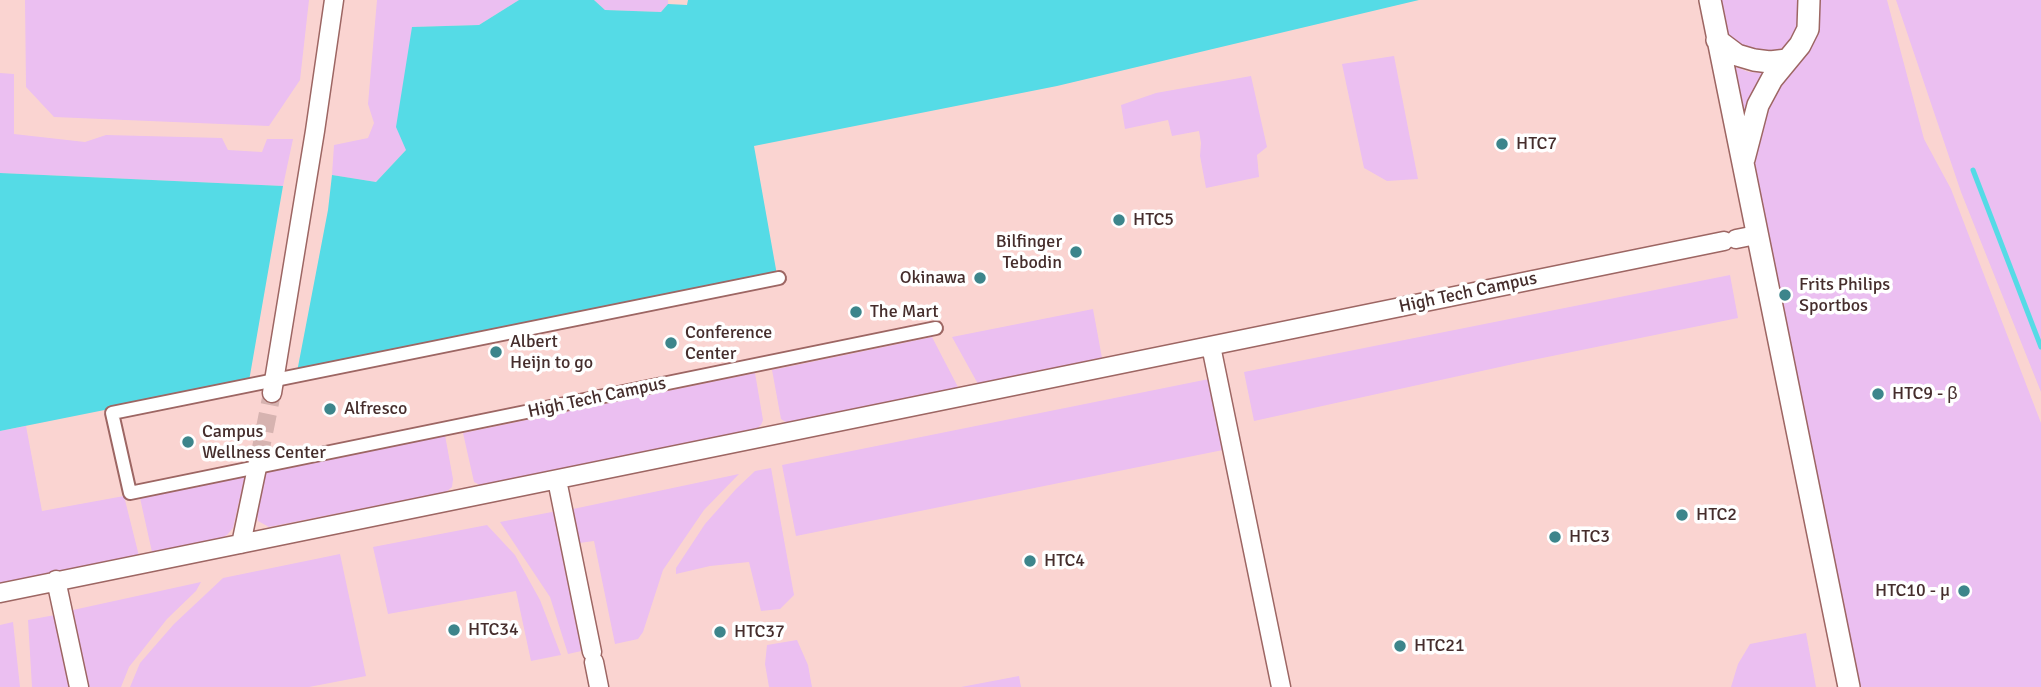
<!DOCTYPE html>
<html>
<head>
<meta charset="utf-8">
<style>
	body { margin:0 }
	canvas { display:block; background:#fad4d1 }
</style>
</head>
<body>
<canvas width="2041" height="687"></canvas>
<script>
const g = document.querySelector('canvas').getContext('2d');
g.lineJoin = 'round';
function paint(path, color) { g.fillStyle = color; g.fill(path, 'evenodd'); }
const toPath = rows => new Path2D(rows.map(r => 'M' + r).join(''));
function strokePath(path, color, width, dash) { g.strokeStyle = color; g.lineWidth = width; g.lineCap = dash ? 'butt' : 'round'; g.setLineDash(dash || []); g.stroke(path); }
function drawText(font, color, halo, rows, align = 'center') {
  g.font = font + ' Signika,sans-serif'; g.lineWidth = 7; g.setLineDash([]); g.textBaseline = 'middle'; g.strokeStyle = halo; g.fillStyle = color; for (const [text, x, y, turn = 0] of rows) {
    g.save(); g.translate(x, y); g.rotate((+turn || 0) * Math.PI / 180); g.textAlign = isNaN(turn) ? turn : align; if (halo) g.strokeText(text, 0, 0); g.fillText(text, 0, 0); g.restore();
  }
}
const green = toPath([
	[25,0,309,0,300,80,269,126,54,117,26,87],
	[377,0,519,0,479,25,412,27,406,150,376,182,332,175,334,145,368,138,374,123,368,104],
	[594,0,668,0,668,4,661,12,605,10],
	[1718,0,1800,0,1800,20,1796,37,1784,47,1770,53,1758,54,1731,41,1724,31],
	[1818,0,1887,0,1924,139,1951,189,2041,423,2041,687,1858,687,1755,185,1754,161,1762,122],
	[1896,0,2041,0,2041,392,1961,192],
	[1394,56,1418,179,1387,181,1364,168,1342,64],
	[1730,65,1749,72,1767,73,1743,123],
	[0,73,14,74,14,134,85,142,106,135,222,138,228,150,262,152,267,139,293,139,283,186,0,173],
	[1251,76,1267,147,1257,155,1259,177,1206,188,1200,156,1201,143,1199,131,1172,136,1168,120,1125,129,1121,105,1156,93],
	[1730,275,1738,318,1518,363,1254,421,1244,372],
	[1093,309,1102,358,978,384,952,337],
	[932,337,959,389,787,423,781,419,772,370],
	[755,373,763,420,761,425,754,431,480,485,474,482,463,433],
	[1209,379,1223,450,796,536,782,465],
	[26,426,42,511,124,496,140,560,0,586,0,431],
	[445,435,453,479,452,487,446,492,269,527,258,521,257,513,264,472],
	[771,468,794,595,780,609,761,611,749,562,710,566,676,574,676,568,705,524,736,489,755,471],
	[739,474,704,510,663,570,643,632,638,639,615,644,594,541,579,543,573,509],
	[245,476,233,528,227,535,219,539,152,552,140,498],
	[557,511,586,650,568,654,550,597,500,522],
	[487,525,515,555,540,600,561,655,531,661,516,591,388,614,373,547],
	[340,554,366,676,309,687,130,687,140,663,174,624,223,578],
	[201,582,196,591,167,619,129,667,121,687,88,687,73,610],
	[55,615,69,687,32,687,28,620],
	[13,622,20,687,0,687,0,625],
	[1806,633,1816,687,1731,687,1738,664,1750,644],
	[797,640,808,665,812,687,769,687,765,664,767,645],
	[1019,676,1021,687,961,687]
]);
const water = toPath([
	[519,0,594,0,605,10,661,12,668,4,687,5,688,0,1419,0,1057,86,754,146,777,275,297,372,328,210,332,175,376,182,406,150,396,127,412,27,479,25],
	[0,173,283,186,249,381,0,431]
]);
const stream = toPath([
	[1973,170,2041,347]
]);
const minorTunnel = toPath([
	[259,458,272,393]
]);
const pedestrian = toPath([
	[779,278,112,413,130,493,936,328]
]);
const minor = toPath([
	[1736,239,1756,235],
	[1211,346,1281,687],
	[272,393,315,131,334,0],
	[557,480,592,652],
	[241,544,259,458],
	[56,580,79,687],
	[0,593,1724,241],
	[594,662,599,687]
]);
const tertiary = toPath([
	[1710,0,1849,687],
	[1717,40,1737,55,1754,60,1770,62,1787,60],
	[1744,159,1758,105,1772,79,1800,45,1808,29,1809,0]
]);
const markers = [
	[1502,144,7,"#3d858b"],
	[1119,220,7,"#3d858b"],
	[1076,252,7,"#3d858b"],
	[980,278,7,"#3d858b"],
	[1785,295,7,"#3d858b"],
	[856,312,7,"#3d858b"],
	[671,343,7,"#3d858b"],
	[496,352,7,"#3d858b"],
	[1878,394,7,"#3d858b"],
	[330,409,7,"#3d858b"],
	[188,442,7,"#3d858b"],
	[1682,515,7,"#3d858b"],
	[1555,537,7,"#3d858b"],
	[1030,561,7,"#3d858b"],
	[1964,591,7,"#3d858b"],
	[454,630,7,"#3d858b"],
	[720,632,7,"#3d858b"],
	[1400,646,7,"#3d858b"]
];
const poiNames = [
	["HTC7",1516,144],
	["HTC5",1133,220],
	["Bilfinger",1062,242,"right"],
	["Tebodin",1062,263,"right"],
	["Okinawa",966,278,"right"],
	["Frits Philips",1799,285],
	["Sportbos",1799,306],
	["The Mart",870,312],
	["Conference",685,333],
	["Center",685,354],
	["Albert",510,342],
	["Heijn to go",510,363],
	["HTC9 - β",1892,394],
	["Alfresco",344,409],
	["Campus",202,432],
	["Wellness Center",202,453],
	["HTC2",1696,515],
	["HTC3",1569,537],
	["HTC4",1044,561],
	["HTC10 - μ",1950,591,"right"],
	["HTC34",468,630],
	["HTC37",734,632],
	["HTC21",1414,646]
];
const streetNames = [
	["High Tech Campus",1468,293,-12],
	["High Tech Campus",597,398,-12]
];
paint(green, '#ebbff1');
paint(water, '#55dbe6');
strokePath(stream, '#55dbe6', 5);
strokePath(minorTunnel, '#d6b3b0', 18, [18, 9]);
strokePath(pedestrian, '#9d6663', 16);
strokePath(minor, '#9d6663', 21);
strokePath(tertiary, '#9d6663', 24);
strokePath(pedestrian, '#fff', 12);
strokePath(minor, '#fff', 18);
strokePath(tertiary, '#fff', 21);
for (const [x, y, r, color] of markers) { const dot = new Path2D(); dot.arc(x, y, r, 0, 2 * Math.PI); g.fillStyle = color; g.fill(dot); strokePath(dot, '#fff', 2.5); }
drawText('18px', '#452d2c', '#fff', poiNames, 'left');
drawText('18px', '#452d2c', '#fff', streetNames);
</script>
</body>
</html>
